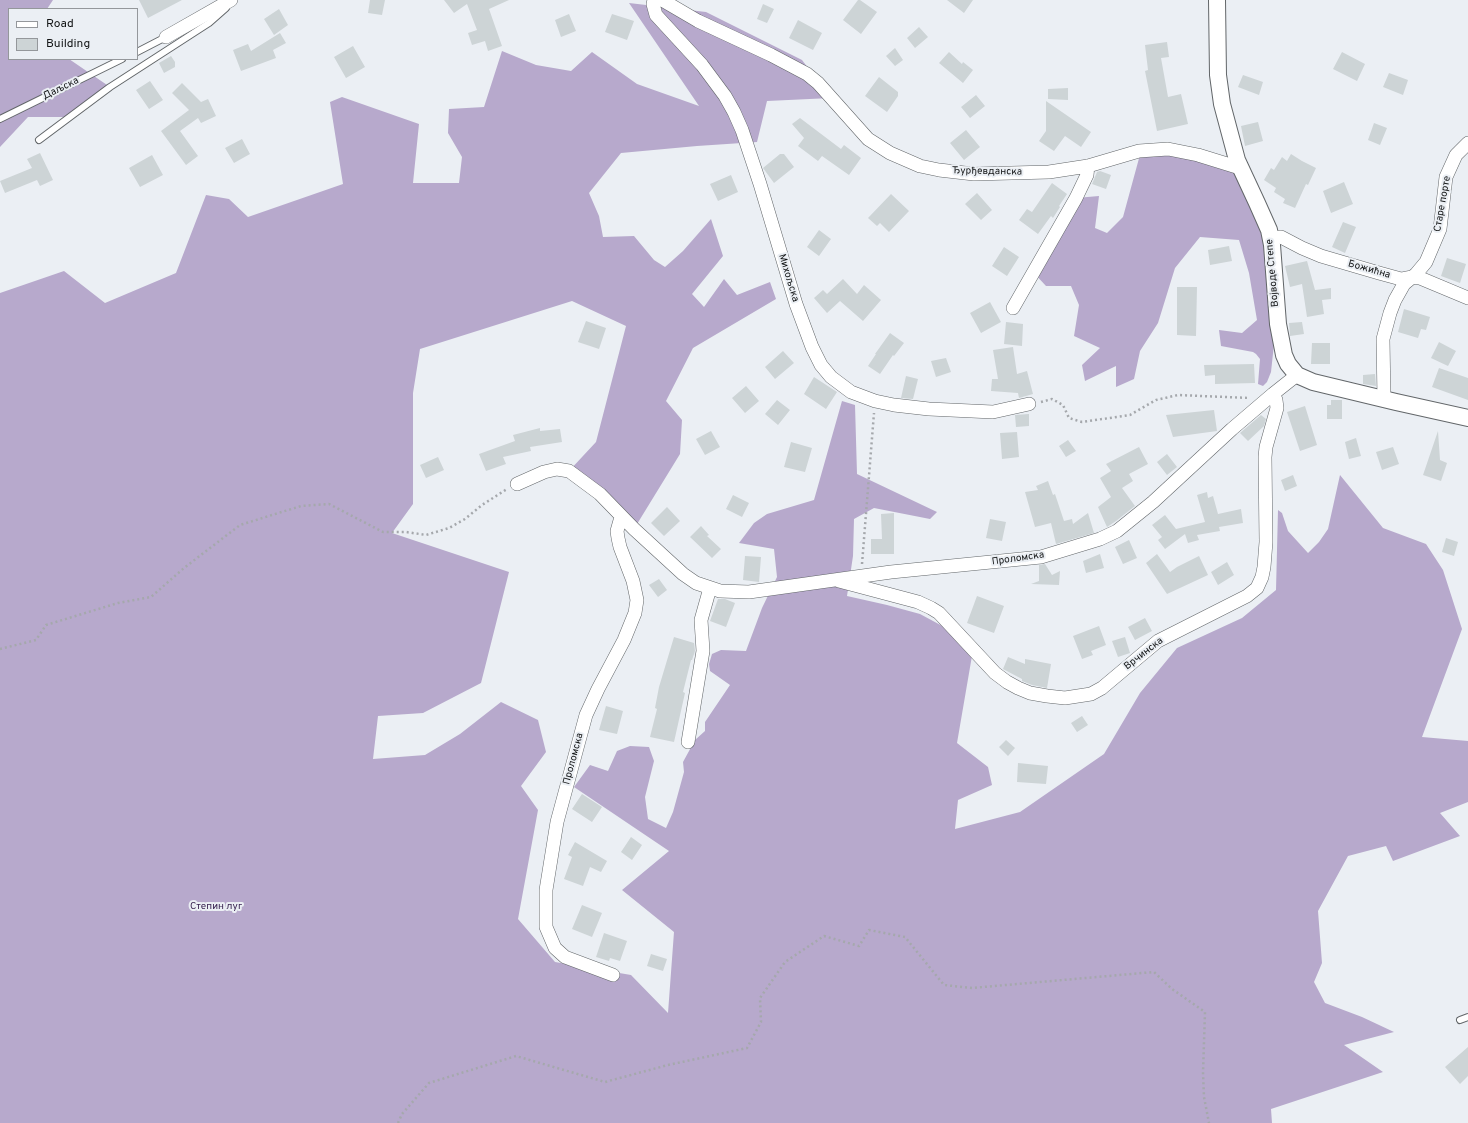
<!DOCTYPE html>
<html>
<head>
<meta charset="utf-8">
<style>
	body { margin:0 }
	#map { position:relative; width:1468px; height:1123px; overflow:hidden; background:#ebeff4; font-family:Overpass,sans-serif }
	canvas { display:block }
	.legend { position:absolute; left:8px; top:8px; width:130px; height:52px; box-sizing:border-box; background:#ebeff4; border:1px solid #94979b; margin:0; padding:5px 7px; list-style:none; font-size:12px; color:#121415 }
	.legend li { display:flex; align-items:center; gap:8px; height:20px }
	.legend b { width:20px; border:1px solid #94979b }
</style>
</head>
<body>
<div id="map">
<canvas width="1468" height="1123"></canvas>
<ul class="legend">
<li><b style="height:5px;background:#fff"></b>Road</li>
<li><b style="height:11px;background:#cdd4d6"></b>Building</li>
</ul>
</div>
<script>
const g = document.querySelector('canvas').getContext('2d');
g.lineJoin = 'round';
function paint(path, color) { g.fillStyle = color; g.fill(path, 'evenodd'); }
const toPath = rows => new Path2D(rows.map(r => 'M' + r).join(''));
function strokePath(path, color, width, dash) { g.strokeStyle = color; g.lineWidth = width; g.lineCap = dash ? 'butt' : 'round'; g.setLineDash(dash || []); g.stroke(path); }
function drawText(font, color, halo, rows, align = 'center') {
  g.font = font + ' Overpass,sans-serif'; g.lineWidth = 4; g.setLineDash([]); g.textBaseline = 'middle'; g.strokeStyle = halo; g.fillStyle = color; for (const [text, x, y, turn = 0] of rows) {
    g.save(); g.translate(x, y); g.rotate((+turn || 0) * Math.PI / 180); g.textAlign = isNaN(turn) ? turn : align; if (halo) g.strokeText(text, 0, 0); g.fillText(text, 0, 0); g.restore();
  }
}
const forest = toPath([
	[0,0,53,0,47,9,9,9,9,59,69,59,110,87,71,117,28,117,0,147],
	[629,3,706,12,802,60,831,98,767,101,757,142,697,146,621,153,589,193,599,216,603,237,634,236,654,260,665,267,683,251,711,219,723,256,692,294,704,307,724,279,737,295,770,282,776,299,693,348,666,401,682,420,680,454,634,529,569,471,596,442,626,326,572,301,420,349,413,393,413,504,392,533,509,572,481,683,423,713,378,716,373,759,425,755,460,734,501,702,538,720,546,752,521,786,538,810,518,919,555,962,631,975,668,1013,674,932,622,890,669,851,574,787,590,765,608,771,617,751,630,746,649,747,654,761,645,797,648,819,666,828,673,812,684,772,683,762,695,740,705,731,705,722,730,685,710,671,709,664,712,654,721,650,746,651,762,608,777,577,774,549,739,543,754,523,767,514,814,500,842,401,855,405,857,474,937,512,930,519,874,508,854,519,853,556,847,596,887,605,920,614,959,635,973,650,957,743,988,767,992,785,958,800,955,829,1020,812,1104,754,1140,693,1177,648,1242,618,1276,590,1278,510,1282,513,1288,531,1308,553,1319,542,1328,529,1340,475,1383,528,1426,544,1443,570,1462,629,1422,737,1468,741,1468,802,1440,813,1460,836,1393,861,1386,846,1348,856,1318,911,1322,963,1314,982,1325,1003,1362,1017,1394,1032,1344,1045,1383,1072,1271,1109,1272,1123,0,1123,0,293,64,271,105,303,176,273,206,195,229,199,248,217,343,184,330,102,342,97,419,124,413,183,459,183,462,157,448,133,449,109,484,107,502,51,536,65,571,71,592,52,637,84,699,106],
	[1168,149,1234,170,1253,205,1264,240,1275,335,1271,372,1267,382,1263,386,1258,384,1260,359,1256,354,1253,352,1221,346,1219,330,1242,333,1257,320,1249,273,1239,240,1200,237,1175,268,1158,323,1140,351,1134,379,1116,387,1116,366,1085,381,1082,365,1100,348,1074,336,1079,305,1071,286,1046,286,1033,272,1076,198,1099,196,1095,228,1107,233,1123,217,1141,151]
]);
const building = toPath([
	[139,0,182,0,148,18],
	[370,0,385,0,382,15,368,13],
	[444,0,509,0,489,9,502,46,488,51,485,41,472,45,468,33,477,30,467,4,454,13],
	[858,0,860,0,877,12,861,34,843,20],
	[947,0,973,0,964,13],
	[763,4,774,9,767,23,757,19],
	[279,9,288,25,274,35,264,19],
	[569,14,576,31,561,37,555,20],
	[612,14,634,21,627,40,605,32],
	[798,20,822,33,813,50,789,38],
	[919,27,928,37,915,48,907,38],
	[280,33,286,43,273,50,276,58,241,71,233,50,248,44,251,51],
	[1167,42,1169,57,1161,58,1168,97,1181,94,1188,124,1157,131,1145,71,1148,70,1145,45],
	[353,46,365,67,346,78,334,57],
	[895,48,903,60,895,66,886,56],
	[949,52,962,64,963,62,973,70,963,83,939,63],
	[1342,52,1365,64,1357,81,1333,69],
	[171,56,175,62,175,67,164,73,159,63],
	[1389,73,1408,80,1403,95,1383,87],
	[1243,75,1263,82,1259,95,1238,87],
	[879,77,898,92,898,96,887,112,865,96],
	[150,81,163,100,149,109,136,90],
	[182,83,201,102,208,99,216,116,201,123,198,118,180,131,198,156,186,165,161,131,189,110,172,93],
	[1068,88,1068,100,1048,99,1048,89],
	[976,95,985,106,970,118,961,107],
	[1046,101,1091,132,1081,147,1065,136,1054,151,1039,141,1046,131],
	[800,118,841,149,844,145,861,158,849,175,822,156,818,161,798,146,804,138,792,124],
	[1258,122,1263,141,1245,146,1241,126],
	[1374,123,1387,128,1380,145,1368,140],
	[966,130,980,147,964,160,950,143],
	[242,139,250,154,234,163,225,148],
	[40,153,53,180,40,186,37,180,5,193,0,181,32,168,27,159],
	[780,154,784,154,794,167,774,183,763,168],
	[1291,154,1302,161,1316,168,1308,185,1306,184,1295,208,1283,203,1285,199,1274,192,1276,188,1264,180,1271,168,1274,170,1282,157,1287,161],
	[152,155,163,175,140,187,129,168],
	[1100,171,1111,175,1106,189,1092,184,1097,172],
	[731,175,738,192,718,201,710,184],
	[1344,182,1353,204,1331,213,1323,191],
	[1052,183,1067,194,1059,206,1060,207,1053,218,1051,216,1038,234,1019,220,1027,209,1032,212],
	[977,193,992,210,981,220,965,204],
	[891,194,909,211,889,232,880,223,877,226,868,218],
	[1343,222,1356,227,1345,253,1332,247],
	[819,230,831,239,819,256,807,247],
	[1229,246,1232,261,1210,265,1208,250],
	[1004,247,1019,257,1007,276,992,266],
	[1447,258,1466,264,1460,283,1441,276],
	[1307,261,1315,290,1331,288,1331,299,1322,300,1324,314,1307,317,1302,284,1290,287,1285,266],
	[843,279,857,294,864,285,881,300,863,321,840,301,827,313,814,298,823,290,827,294],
	[1177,287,1197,287,1196,336,1177,335],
	[990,302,1001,322,981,333,970,313],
	[1404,309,1430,317,1426,330,1421,329,1418,338,1398,332],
	[586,321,606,328,599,349,578,342],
	[1006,322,1023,324,1022,346,1004,344],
	[1302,322,1304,334,1290,336,1289,323],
	[890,333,904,343,894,356,893,355,880,374,868,366,876,354,875,354],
	[1439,342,1456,351,1448,366,1431,358],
	[1312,343,1330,343,1330,364,1311,364],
	[1013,347,1017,374,1027,371,1033,394,1019,398,1018,393,991,391,992,379,998,379,993,350],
	[783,351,794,363,775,379,765,367],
	[946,358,951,372,936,377,931,361],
	[1254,364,1255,383,1215,384,1215,375,1205,376,1204,365],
	[1439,368,1468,378,1468,400,1432,387],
	[1375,374,1376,386,1363,384,1363,375],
	[906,376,918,379,913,399,901,398],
	[814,377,837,392,826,409,804,394],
	[746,386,759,401,745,413,732,398],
	[777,400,790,410,778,425,765,414],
	[1331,400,1342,400,1342,419,1327,419,1327,405,1331,405],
	[1305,406,1317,445,1300,451,1287,412],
	[1214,410,1217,431,1173,437,1166,415],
	[1029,414,1029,426,1016,427,1015,415],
	[1261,415,1266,419,1264,426,1248,441,1240,433],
	[540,428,540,431,560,429,562,442,530,447,531,451,503,457,506,464,486,471,479,454,515,441,513,435],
	[711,431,720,447,705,455,696,439],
	[1438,431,1440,460,1447,463,1441,481,1423,475],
	[1017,432,1019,457,1002,459,1000,433],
	[1356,438,1361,456,1349,459,1345,442],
	[1068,440,1076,451,1066,457,1059,446],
	[791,442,812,448,805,472,784,467],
	[1139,447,1148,464,1129,474,1133,481,1122,488,1135,506,1116,521,1107,527,1098,507,1111,497,1100,478,1111,471,1106,464],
	[1393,447,1399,464,1382,470,1376,452],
	[1167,454,1177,467,1167,475,1157,462],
	[438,457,444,470,426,478,420,465],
	[1293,475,1297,486,1285,491,1281,480],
	[1048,481,1053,495,1055,494,1064,521,1072,519,1073,524,1088,513,1094,533,1056,544,1051,523,1035,527,1025,492,1038,490,1036,486],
	[1207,492,1208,498,1213,496,1218,514,1241,509,1243,523,1219,527,1220,531,1197,535,1199,540,1188,543,1185,534,1165,549,1158,540,1162,537,1152,525,1165,515,1176,529,1205,522,1197,495],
	[733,495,749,503,742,517,726,509],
	[667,507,680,521,664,536,651,523],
	[894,513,894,554,871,554,871,539,882,539,881,514],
	[990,519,1006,522,1002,541,986,538],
	[701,526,709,535,707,536,721,549,712,558,690,537],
	[1446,538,1458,542,1454,556,1442,552],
	[1129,540,1137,558,1123,564,1115,547],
	[1100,554,1104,568,1086,573,1083,561],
	[1157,554,1170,572,1177,567,1199,556,1208,575,1167,594,1146,563],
	[745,556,761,557,759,582,743,580],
	[1227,562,1234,575,1218,585,1211,572],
	[1045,564,1052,575,1060,571,1059,585,1031,584,1039,581,1039,565],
	[659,579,667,590,658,597,649,585],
	[977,596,1004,606,994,633,967,623],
	[718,599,725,599,735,603,726,627,710,621],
	[1145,618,1152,631,1135,640,1128,627],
	[1099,626,1106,645,1091,651,1093,655,1082,659,1073,636],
	[674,637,694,643,695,651,692,660,691,660,683,692,685,693,674,742,650,737,657,709,655,708,659,687],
	[1125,637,1130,653,1118,657,1112,641],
	[1008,657,1025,664,1025,659,1051,664,1047,688,1032,685,1022,681,1022,679,1003,669],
	[606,706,623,711,617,734,599,730],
	[1082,716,1088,725,1077,732,1071,723],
	[1006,740,1015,748,1008,756,999,747],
	[1018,763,1048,766,1046,784,1017,782],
	[582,794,602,807,592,822,572,809],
	[631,837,642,845,632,860,621,852],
	[575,842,607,861,601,872,590,867,583,886,564,879,572,857,568,855],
	[582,905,602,913,592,937,572,929],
	[604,933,627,941,620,961,610,958,609,961,596,957],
	[651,954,667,959,663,971,647,966],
	[1468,1047,1468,1076,1460,1084,1445,1067]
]);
const path = toPath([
	[1041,402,1052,399,1063,405,1069,418,1082,422,1130,415,1156,400,1178,395,1250,398],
	[862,564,874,413],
	[0,649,36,640,46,625,118,603,151,597,184,568,240,525,301,506,329,504,383,532,406,532,426,535,449,528,465,519,482,505,507,489],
	[398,1123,402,1114,429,1083,516,1056,605,1082,668,1065,747,1048,761,1022,760,998,785,962,824,936,859,946,869,930,905,937,944,985,972,988,1154,972,1172,989,1205,1012,1203,1073,1204,1097,1209,1123]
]);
const service = toPath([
	[137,52,166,37],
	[0,119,122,59],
	[39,140,110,87,209,23,226,8],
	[1460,1020,1468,1017]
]);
const minor = toPath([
	[654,0,653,4,656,15,702,65,725,96,734,112,742,130,760,184,796,304,812,347,821,365,831,377,851,392,875,401,894,405,929,409,993,412,1029,404],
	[662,0,698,21,771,55,807,74,818,83,868,139,890,153,920,166,939,170,974,174,1049,172,1088,166,1139,151,1168,149,1198,155,1240,168],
	[166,37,231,0],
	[1270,238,1281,237,1302,248,1321,256,1379,273,1401,279,1411,277,1420,278,1468,298],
	[1013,308,1076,198,1087,175,1088,166],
	[1384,400,1383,339,1390,313,1395,300,1404,284,1416,274,1426,262,1440,229,1446,177,1456,155,1468,143],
	[517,484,544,472,557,469,569,471,600,494,634,529,683,574,696,583,720,591,749,592,891,572,1041,557,1100,539,1117,531,1153,502,1232,429,1273,394],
	[839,581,918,602,931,608,939,613,995,673,1007,682,1018,688,1030,693,1047,696,1065,698,1091,694,1102,688,1158,641,1247,596,1257,588,1262,577,1264,567,1266,542,1265,457,1266,447,1277,408,1276,400,1273,394,1297,375],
	[688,742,703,651,701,620,710,588],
	[613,975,565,957,555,948,546,927,546,890,557,822,586,715,598,689,624,640,635,613,637,600,633,581,620,547,618,538,617,531,621,517]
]);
const tertiary = toPath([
	[1217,0,1218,75,1222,104,1237,160,1257,203,1269,230,1272,245,1278,324,1284,355,1288,364,1297,375,1313,382,1396,402,1468,418]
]);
const streetNames = [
	["Даљска",61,89,-26],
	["Ђурђевданска",987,172,1],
	["Старе порте",1443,204,-80],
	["Божићна",1369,270,16],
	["Војводе Степе",1273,273,-95],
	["Михољска",788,278,73],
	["Проломска",1018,559,-8],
	["Врчинска",1144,654,-38],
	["Проломска",574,759,-75]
];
const parkNames = [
	["Степин луг",216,907]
];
paint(forest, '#b7a9cc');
paint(building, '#cdd4d6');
strokePath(service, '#626669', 8);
strokePath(minor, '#626669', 14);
strokePath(tertiary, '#626669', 18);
strokePath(path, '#a5a8ac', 2.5, [2, 3]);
strokePath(service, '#fff', 6);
strokePath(minor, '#fff', 13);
strokePath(tertiary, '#fff', 16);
drawText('10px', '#121415', '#ebeff4', streetNames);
drawText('10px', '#382250', '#ebeff4', parkNames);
</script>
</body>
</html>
